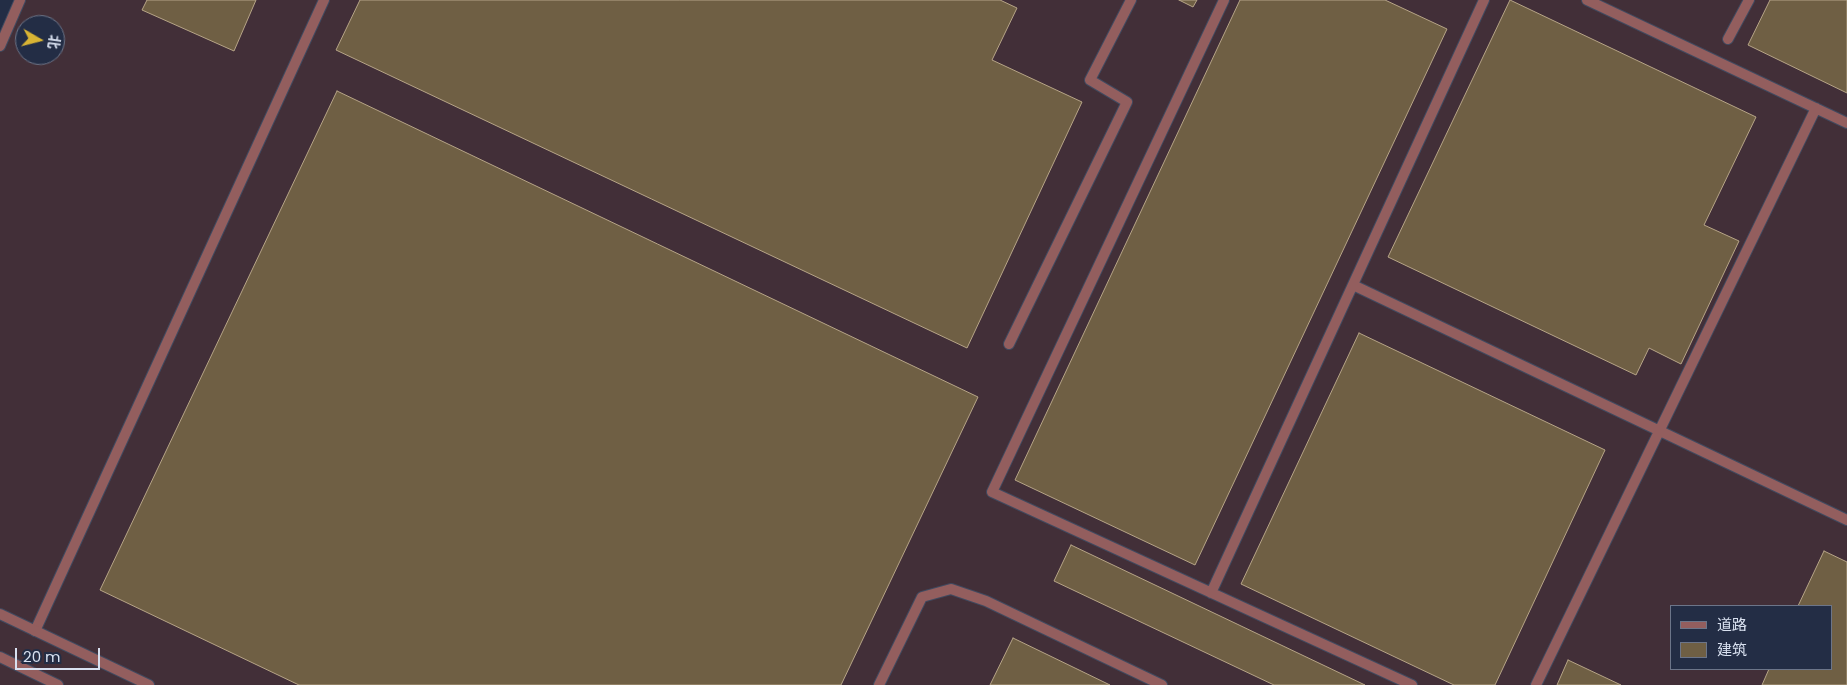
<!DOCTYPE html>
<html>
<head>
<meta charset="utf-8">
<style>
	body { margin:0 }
	#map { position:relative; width:1847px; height:685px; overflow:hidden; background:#232d45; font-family:Poppins,"Noto Sans SC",sans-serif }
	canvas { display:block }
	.legend { position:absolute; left:1670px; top:605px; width:162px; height:65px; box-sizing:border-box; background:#232d45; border:1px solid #6c7589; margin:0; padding:6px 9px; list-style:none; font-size:15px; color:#d9e1f0 }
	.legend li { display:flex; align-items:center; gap:10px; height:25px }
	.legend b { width:25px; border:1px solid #6c7589 }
	.north { position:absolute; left:15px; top:15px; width:50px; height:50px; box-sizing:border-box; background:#232d45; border:1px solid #6c7589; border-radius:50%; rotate:98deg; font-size:14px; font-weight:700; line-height:20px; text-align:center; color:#d9e1f0 }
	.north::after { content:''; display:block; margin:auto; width:18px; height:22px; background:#d8b434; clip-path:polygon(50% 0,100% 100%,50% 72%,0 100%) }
	.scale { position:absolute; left:15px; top:648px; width:85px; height:22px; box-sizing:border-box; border:2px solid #d9e1f0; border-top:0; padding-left:6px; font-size:15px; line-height:18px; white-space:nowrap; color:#d9e1f0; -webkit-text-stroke:4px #232d45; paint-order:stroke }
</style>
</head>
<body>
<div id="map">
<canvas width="1847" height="685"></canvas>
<ul class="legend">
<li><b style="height:6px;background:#935e5e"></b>道路</li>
<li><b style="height:14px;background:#6f5f44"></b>建筑</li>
</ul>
<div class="north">北</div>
<div class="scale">20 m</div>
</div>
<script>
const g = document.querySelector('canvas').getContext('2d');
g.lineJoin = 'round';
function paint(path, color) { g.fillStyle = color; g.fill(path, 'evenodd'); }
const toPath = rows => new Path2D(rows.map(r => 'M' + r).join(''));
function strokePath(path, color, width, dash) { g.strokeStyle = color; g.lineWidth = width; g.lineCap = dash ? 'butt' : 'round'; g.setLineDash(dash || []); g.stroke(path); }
const industrial = toPath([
	[18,0,1847,0,1847,685,0,685,0,40],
	[25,25,55,25,55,55,25,55],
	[1671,606,1831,606,1831,669,1671,669]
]);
const building = toPath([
	[147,0,256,0,234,51,142,10,147,0],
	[360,0,1000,0,1017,8,992,60,1082,102,967,348,336,50,360,0],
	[1179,0,1197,0,1193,7,1179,0],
	[1240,0,1385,0,1447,29,1195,565,1015,480,1240,0],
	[1510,0,1756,117,1704,225,1739,241,1681,364,1649,348,1636,375,1388,257,1510,0],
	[1770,0,1847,0,1847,93,1748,45,1770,0],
	[337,91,978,397,841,685,299,685,100,590,337,91],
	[1359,333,1605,450,1495,685,1454,685,1241,584,1359,333],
	[1071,545,1365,685,1274,685,1054,581,1071,545],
	[1824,551,1847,562,1847,685,1762,685,1769,669,1831,669,1831,606,1798,606,1824,551],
	[1013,638,1110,685,990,685,1013,638],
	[1568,660,1621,685,1557,685,1568,660]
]);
const service = toPath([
	[1224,0,992,492,1412,685],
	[1587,0,1847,123],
	[1728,39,1749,0],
	[1353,285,1847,520],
	[1009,344,1127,102,1090,80,1131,0],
	[1211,593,1484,0],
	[35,631,324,0],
	[879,685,922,597,951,589,986,601,1162,685],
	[1536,685,1816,108]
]);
const tertiary = toPath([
	[0,46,20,0],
	[0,614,149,685],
	[0,657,58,685]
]);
paint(industrial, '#422f38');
paint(building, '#6f5f44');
strokePath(building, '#b6a487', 1);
strokePath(service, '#404a60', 12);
strokePath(tertiary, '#404a60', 12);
strokePath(service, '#935e5e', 10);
strokePath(tertiary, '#935e5e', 10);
</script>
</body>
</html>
